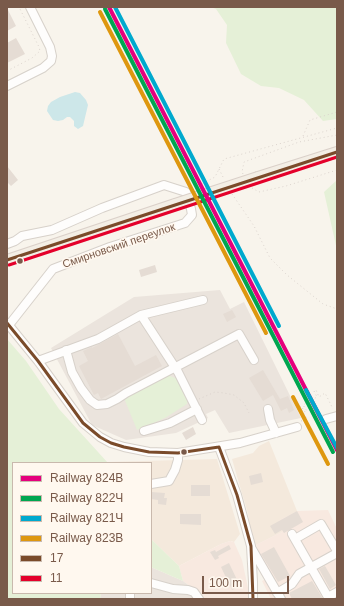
<!DOCTYPE html>
<html>
<head>
<meta charset="utf-8">
<style>
	body { margin:0 }
	#map { position:relative; width:344px; height:606px; overflow:hidden; background:#f8f4ec; font-family:Arial,sans-serif }
	canvas { display:block }
	.frame { position:absolute; inset:0; border:8px solid #795a4a; pointer-events:none }
	.legend { position:absolute; left:12px; top:462px; width:140px; height:132px; box-sizing:border-box; background:#fff8ef; border:1px solid #c9b9ad; margin:0; padding:5px 7px; list-style:none; font-size:12px; color:#795a4a }
	.legend li { display:flex; align-items:center; gap:8px; height:20px }
	.legend b { width:20px; border:1px solid #c9b9ad }
	.scale { position:absolute; left:202px; top:576px; width:87px; height:18px; box-sizing:border-box; border:2px solid #795a4a; border-top:0; padding-left:5px; font-size:12px; line-height:14px; white-space:nowrap; color:#795a4a; -webkit-text-stroke:3px #fff8ef; paint-order:stroke }
</style>
</head>
<body>
<div id="map">
<canvas width="344" height="606"></canvas>
<div class="frame"></div>
<ul class="legend">
<li><b style="height:5px;background:#e5007d"></b>Railway 824В</li>
<li><b style="height:5px;background:#00a651"></b>Railway 822Ч</li>
<li><b style="height:5px;background:#00a9ce"></b>Railway 821Ч</li>
<li><b style="height:5px;background:#de970f"></b>Railway 823В</li>
<li><b style="height:5px;background:#7a4b2a"></b>17</li>
<li><b style="height:5px;background:#e4002b"></b>11</li>
</ul>
<div class="scale">100 m</div>
</div>
<script>
const g = document.querySelector('canvas').getContext('2d');
g.lineJoin = 'round';
function paint(path, color) { g.fillStyle = color; g.fill(path, 'evenodd'); }
const toPath = rows => new Path2D(rows.map(r => 'M' + r).join(''));
function strokePath(path, color, width, dash) { g.strokeStyle = color; g.lineWidth = width; g.lineCap = dash ? 'butt' : 'round'; g.setLineDash(dash || []); g.stroke(path); }
function drawText(font, color, halo, rows, align = 'center') {
  g.font = font + ' Arial,sans-serif'; g.lineWidth = 3; g.setLineDash([]); g.textBaseline = 'middle'; g.strokeStyle = halo; g.fillStyle = color; for (const [text, x, y, turn = 0] of rows) {
    g.save(); g.translate(x, y); g.rotate((+turn || 0) * Math.PI / 180); g.textAlign = isNaN(turn) ? turn : align; if (halo) g.strokeText(text, 0, 0); g.fillText(text, 0, 0); g.restore();
  }
}
const residential = toPath([
	[269,441,297,511,282,532,256,545,252,537,248,514,232,459,253,453,259,446],
	[217,459,240,534,234,542,230,541,221,544,179,566,151,539,151,463,108,463,107,462]
]);
const commercial = toPath([
	[328,510,337,529,337,599,271,599,262,581,269,577,256,545,282,532,278,521,297,511],
	[230,541,234,542,242,560,248,588,248,599,201,599,198,592,183,581,179,566,221,544]
]);
const industrial = toPath([
	[220,290,230,309,244,302,301,418,229,433,215,410,206,414,208,418,176,433,126,440,92,425,51,348,134,297],
	[151,567,183,581,198,592,201,599,100,599,101,593,151,593]
]);
const green = toPath([
	[211,7,337,7,337,119,323,121,304,100,279,88,261,86,241,74,226,43,227,25,216,9],
	[337,180,337,250,324,192],
	[7,339,26,361,59,409,108,463,13,463,13,593,101,593,100,599,7,599],
	[167,375,178,379,188,399,187,404,165,418,137,430,124,398],
	[151,539,179,566,183,581,151,567]
]);
const water = toPath([
	[75,92,80,93,86,100,88,105,83,126,78,129,74,126,74,121,70,117,67,117,63,120,58,121,53,120,47,111,48,106,51,102,60,97]
]);
const building = toPath([
	[7,8,16,26,7,31],
	[16,38,25,54,7,63,7,43],
	[7,166,18,180,11,186,7,182],
	[155,265,157,272,141,277,139,270],
	[232,310,236,317,227,322,223,314],
	[118,334,135,366,156,355,162,366,101,399,98,393,94,395,79,366,88,361,83,351,92,347,92,348],
	[263,370,280,399,288,396,294,410,289,413,287,408,281,411,273,395,263,401,249,378],
	[193,427,196,434,186,440,182,433],
	[261,473,263,482,251,485,249,476],
	[191,485,210,485,210,496,191,496],
	[151,492,165,493,164,498,167,498,166,505,158,504,158,500,151,499],
	[297,511,303,522,284,533,282,530,275,534,270,526],
	[180,514,201,514,201,525,180,524],
	[229,545,231,549,218,556,219,558,215,560,210,552,215,550,216,552],
	[274,547,290,576,278,582,261,554],
	[229,563,240,586,232,590,221,567],
	[325,566,336,585,330,589,319,569],
	[312,581,323,599,292,599,289,593]
]);
const path = toPath([
	[7,71,32,58,40,51,39,47,19,7],
	[303,136,310,120,337,112],
	[219,169,224,179],
	[243,174,242,172,244,162,299,142,337,135],
	[252,188,259,192,286,186,337,170],
	[192,189,215,177,224,159,337,128],
	[232,194,254,226,270,258,287,275,323,304,337,309],
	[199,399,215,392,224,393,234,395,244,403,249,413],
	[301,421,307,419,300,407,301,406,305,412,307,411,303,405,317,397,314,391,316,390,319,397,325,393,333,409]
]);
const minor = toPath([
	[7,86,43,68,51,61,52,56,50,47,30,7],
	[7,244,15,241,22,236,52,230,102,208,164,185,186,192,191,209,192,215,185,223,110,247,53,269,9,325],
	[141,315,178,372,202,420],
	[7,323,38,361,83,423,100,437,111,443,124,447,149,452,178,453,240,443,297,427],
	[66,350,72,372,81,388,90,400,97,405,107,404,117,399,126,393,239,334,254,360],
	[38,361,98,339,141,315,203,300],
	[268,409,270,420,276,433],
	[326,419,337,416],
	[144,431,170,423,197,409],
	[219,447,237,495,251,546,253,582,253,599],
	[151,484,169,481,175,470,178,460,178,453],
	[292,534,328,597,337,592],
	[295,539,321,524,337,551],
	[252,549,281,599],
	[151,583,173,589,188,590,194,592,199,599],
	[277,593,292,584,299,574,337,553],
	[130,599,130,593]
]);
const major = toPath([
	[258,177,337,152],
	[7,260,175,204]
]);
const rail = toPath([
	[105,7,302,392]
]);
const majorBridge = toPath([
	[175,204,258,177]
]);
const bus1 = toPath([
	[7,260,337,152],
	[7,323,38,361,83,423,100,437,111,443,124,447,149,452,178,453,219,447],
	[219,447,237,495,251,546,253,599]
]);
const bus2 = toPath([
	[9,265,337,157]
]);
const rail1 = toPath([
	[109,7,337,450]
]);
const rail2 = toPath([
	[105,9,333,452]
]);
const rail3 = toPath([
	[115,7,279,326],
	[306,390,337,448]
]);
const rail4 = toPath([
	[100,12,266,333],
	[293,397,328,464]
]);
const markers = [
	[20,261,3.5,"#795a4a"],
	[184,452,3.5,"#795a4a"]
];
const streetNames = [
	["Смирновский переулок",119,246,-19]
];
paint(residential, '#f4e9dc');
paint(commercial, '#f8e9e0');
paint(industrial, '#ebe4dd');
paint(green, '#e5f0d7');
paint(water, '#cde7e9');
paint(building, '#e5dcd4');
strokePath(minor, '#d7d1ca', 10);
strokePath(major, '#dad0c9', 12);
strokePath(path, '#dbd3cd', 1, [1, 3]);
strokePath(minor, '#fefdfc', 8);
strokePath(major, '#f3eee5', 10);
strokePath(rail, '#e5e3e5', 3);
strokePath(rail, '#fff8ef', 1.5, [4.5]);
strokePath(majorBridge, '#dad0c9', 12, []);
strokePath(majorBridge, '#f3eee5', 10);
strokePath(bus1, '#7a4b2a', 3);
strokePath(bus2, '#e4002b', 3);
strokePath(rail1, '#e5007d', 4);
strokePath(rail2, '#00a651', 4);
strokePath(rail3, '#00a9ce', 4);
strokePath(rail4, '#de970f', 4);
for (const [x, y, r, color] of markers) { const dot = new Path2D(); dot.arc(x, y, r, 0, 2 * Math.PI); g.fillStyle = color; g.fill(dot); strokePath(dot, '#fff8ef', 1.5); }
drawText('11px', '#795a4a', '#fff8ef', streetNames);
</script>
</body>
</html>
